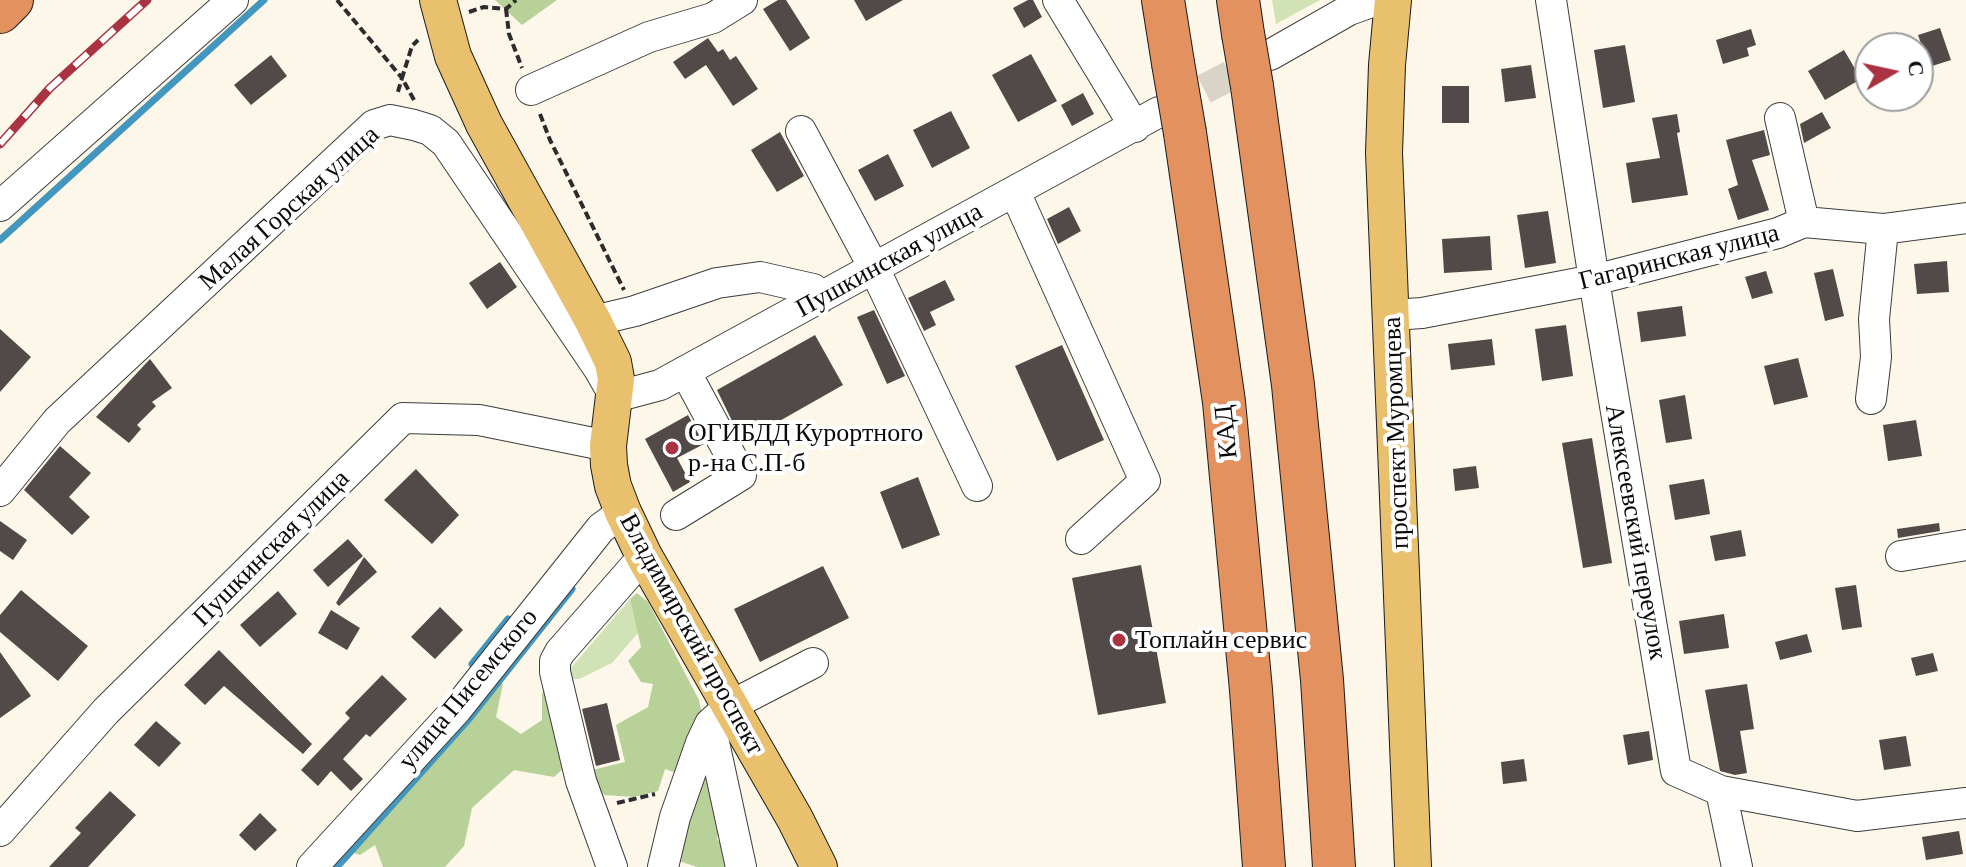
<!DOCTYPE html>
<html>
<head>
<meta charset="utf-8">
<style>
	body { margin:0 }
	#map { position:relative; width:1966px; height:867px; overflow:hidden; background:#fdf7e9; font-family:"Crimson Pro",serif }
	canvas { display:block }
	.north { position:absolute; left:1854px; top:32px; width:80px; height:80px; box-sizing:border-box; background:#fff; border:2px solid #9d9d9d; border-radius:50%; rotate:81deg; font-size:22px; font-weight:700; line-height:32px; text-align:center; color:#0a0a0a }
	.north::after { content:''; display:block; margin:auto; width:28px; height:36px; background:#a93342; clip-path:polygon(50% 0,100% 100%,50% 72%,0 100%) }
</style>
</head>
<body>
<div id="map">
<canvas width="1966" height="867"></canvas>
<div class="north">С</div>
</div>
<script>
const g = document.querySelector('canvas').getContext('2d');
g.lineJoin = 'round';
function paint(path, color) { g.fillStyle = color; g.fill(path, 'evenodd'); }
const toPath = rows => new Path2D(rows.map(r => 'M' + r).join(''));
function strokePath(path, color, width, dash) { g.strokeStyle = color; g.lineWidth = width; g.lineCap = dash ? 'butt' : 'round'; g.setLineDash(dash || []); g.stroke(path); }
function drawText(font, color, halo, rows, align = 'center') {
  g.font = font + ' "Crimson Pro",serif'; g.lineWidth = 8; g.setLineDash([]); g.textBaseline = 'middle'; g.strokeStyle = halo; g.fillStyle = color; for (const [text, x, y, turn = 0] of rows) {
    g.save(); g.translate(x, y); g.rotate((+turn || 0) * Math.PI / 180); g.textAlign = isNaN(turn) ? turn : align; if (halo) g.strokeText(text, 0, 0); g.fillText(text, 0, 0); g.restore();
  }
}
const green = toPath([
	[1272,0,1320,0,1276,24],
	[630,599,638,633,612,663,579,679,569,679,569,670]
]);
const forest = toPath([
	[495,0,557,0,522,25],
	[637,593,648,602,699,700,702,715,682,775,665,769,658,791,634,797,604,795,590,779,592,770,625,762,616,725,648,707,653,684,641,682,628,661,641,647,630,599],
	[491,682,503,684,496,717,521,734,542,720,542,693,548,687,567,765,554,777,514,770,472,808,464,846,445,867,383,867,375,845,360,855,348,851,352,838],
	[708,760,723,807,717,839,730,855,755,867,697,867,679,861,682,833]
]);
const stream = toPath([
	[0,240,264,0],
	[472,664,508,619],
	[337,867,469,719,572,589]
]);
const building = toPath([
	[778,0,786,0,810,38,790,51,763,9],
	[854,0,903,0,866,21],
	[1028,0,1033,0,1042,17,1024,28,1013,8],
	[1940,28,1951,60,1929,67,1918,35],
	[1751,29,1756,45,1747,48,1749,56,1723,64,1716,40],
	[708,38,718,52,723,49,730,60,736,56,758,89,733,106,706,65,685,79,673,62],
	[1625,45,1635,102,1603,108,1594,50],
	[1844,50,1861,79,1825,100,1808,71],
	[1031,54,1057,101,1018,122,992,75],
	[271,55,287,76,251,105,234,85],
	[1531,65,1536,98,1505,102,1501,69],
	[1442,86,1469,86,1469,123,1442,123],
	[1083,93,1094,114,1072,126,1061,105],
	[951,111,970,148,932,168,913,130],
	[1822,112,1831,128,1804,143,1800,124],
	[1677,114,1680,132,1677,133,1688,195,1632,203,1626,163,1660,158,1652,118],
	[1764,130,1770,155,1752,160,1769,210,1738,220,1728,189,1738,185,1726,140],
	[780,132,804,176,777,192,751,150],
	[888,154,904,186,875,201,858,170],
	[1069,207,1081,231,1058,244,1047,219],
	[1548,211,1556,263,1525,268,1517,215],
	[1490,236,1492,270,1444,273,1442,239],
	[1947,261,1949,292,1917,294,1914,264],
	[500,262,517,287,487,309,469,283],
	[1833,269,1844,316,1825,321,1814,273],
	[1766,271,1773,293,1752,299,1745,277],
	[945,280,955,300,930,312,936,325,924,331,908,298],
	[1682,306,1686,336,1641,342,1637,312],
	[874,310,905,376,887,384,857,317],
	[1566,325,1573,376,1542,381,1535,329],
	[0,329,31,357,0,392],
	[815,335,843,385,746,440,737,426,735,427,717,390],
	[1492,339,1495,365,1451,370,1448,344],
	[1062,345,1104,440,1057,461,1015,366],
	[1798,358,1808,397,1774,405,1764,366],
	[150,359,172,388,152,402,156,406,137,425,141,429,129,443,96,417],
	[1685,395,1692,439,1666,443,1659,400],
	[688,415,704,444,677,458,690,482,673,492,645,439],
	[1916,420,1922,456,1888,461,1883,425],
	[1592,438,1612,563,1583,568,1562,443],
	[60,446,91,473,69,497,90,517,72,535,24,490],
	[1476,466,1479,488,1455,491,1453,469],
	[416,469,459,515,432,544,384,500],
	[918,477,940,535,902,549,880,492],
	[1704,479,1710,514,1675,520,1669,485],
	[0,521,27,540,13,560,0,551],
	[1939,523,1940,531,1898,538,1897,529],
	[1741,530,1746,556,1715,561,1710,536],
	[348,539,363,556,328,587,313,570],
	[364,557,377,572,339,606,336,603],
	[1141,565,1166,703,1098,715,1072,578],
	[823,566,849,618,760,662,734,609],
	[1856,585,1862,627,1842,630,1835,588],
	[21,590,88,646,58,681,0,632,0,615],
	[278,591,297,614,260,647,240,625],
	[440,607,463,630,435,659,411,637],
	[331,610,360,628,347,650,318,633],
	[1724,614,1729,648,1684,654,1679,621],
	[1807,634,1812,652,1780,660,1775,642],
	[219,650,312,744,303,754,224,686,205,705,184,685],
	[0,652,31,696,0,718],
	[1933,653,1938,671,1916,676,1911,658],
	[382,675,407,699,370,737,366,734,343,759,363,779,351,791,331,771,318,786,301,770,350,718,345,713],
	[1747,684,1754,729,1740,731,1747,773,1735,775,1720,771,1705,690],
	[607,703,620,760,596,766,582,709],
	[156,721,181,743,159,767,134,745],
	[1649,731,1653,760,1628,765,1623,735],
	[1906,736,1911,766,1884,770,1879,740],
	[1524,759,1527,781,1503,784,1501,762],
	[110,791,136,815,88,867,49,867,81,833,75,828],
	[260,813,277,830,255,851,239,835],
	[1959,831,1963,854,1926,860,1922,837]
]);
const minorTunnel = toPath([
	[1164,110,1264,58]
]);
const path = toPath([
	[337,0,402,78,397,95],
	[506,9,509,34,522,68],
	[469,12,484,7,506,9,516,0],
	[414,100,402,78,412,46,418,40],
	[540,114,550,140,624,290],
	[617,803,655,794]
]);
const minor = toPath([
	[1058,0,1135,127],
	[1551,0,1594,280,1676,771,1721,791,1857,816,1966,803],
	[1270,55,1349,10,1377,0],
	[531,90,649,37,713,18,742,0],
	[1780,118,1804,222],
	[801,131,874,268,977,486],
	[1015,192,1145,481,1081,539],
	[0,206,233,0],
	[1392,315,1422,313,1594,280,1778,233,1804,222,1883,229,1966,218],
	[593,321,635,311,717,283,760,277,813,289,820,298],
	[1871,399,1876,357,1874,319,1883,229],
	[0,491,57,421,374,125,390,120,414,125,430,130,446,143,599,369,615,397,660,385,1159,112],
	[676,515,741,475,685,371],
	[1901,556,1966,545],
	[710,724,741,867],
	[1721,791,1737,867],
	[0,831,106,711,403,418,479,420,608,446],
	[312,867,457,709,601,528,623,512],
	[612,867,581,781,555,672,555,661,560,652,644,556],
	[663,867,675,817,701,743,710,724,730,706,813,663]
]);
const major = toPath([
	[438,0,453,56,484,124,593,321,613,362,616,379,608,446,609,465,613,486,623,512,644,556,795,819,819,867],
	[1393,0,1387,65,1384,153,1413,867]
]);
const highway = toPath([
	[1163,0,1173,63],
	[1238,0,1243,34],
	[0,12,12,0],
	[1252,86,1293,385,1322,680,1334,867],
	[1185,133,1224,402,1251,690,1264,867]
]);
const rail = toPath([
	[0,144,50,88,147,0]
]);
const highwayBridge = toPath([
	[1243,34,1252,86],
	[1173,63,1185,133]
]);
const markers = [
	[672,448,8,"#a93342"],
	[1119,640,8,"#a93342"]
];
const streetNames = [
	["Малая Горская улица",289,208,-42],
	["Гагаринская улица",1679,257,-14],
	["Пушкинская улица",889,260,-29],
	["КАД",1226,432,-96],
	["проспект Муромцева",1396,433,-92],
	["Алексеевский переулок",1636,532,80],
	["Пушкинская улица",271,548,-45],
	["Владимирский проспект",692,634,61],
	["улица Писемского",468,689,-50]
];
const poiNames = [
	["ОГИБДД Курортного",688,433],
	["р-на С.П-б",688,463],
	["Топлайн сервис",1135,640]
];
paint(green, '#d1e2b7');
paint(forest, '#b7d198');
strokePath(stream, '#4396bd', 7);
paint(building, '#514a48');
strokePath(minorTunnel, '#d9d3c8', 30, [30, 15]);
strokePath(minor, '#3d3d3d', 32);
strokePath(major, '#1b1b1b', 38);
strokePath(highway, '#1b1b1b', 44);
strokePath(path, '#2c2c2c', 4, [8, 4]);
strokePath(minor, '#fff', 30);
strokePath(major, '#e9c06d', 36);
strokePath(highway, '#e49160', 42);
strokePath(rail, '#a93342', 9);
strokePath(rail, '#fff', 6, [18]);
strokePath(highwayBridge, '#1b1b1b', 44, []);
strokePath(highwayBridge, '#e49160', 42);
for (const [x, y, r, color] of markers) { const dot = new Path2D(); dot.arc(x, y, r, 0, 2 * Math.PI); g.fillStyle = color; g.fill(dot); strokePath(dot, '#fff', 3); }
drawText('26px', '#0a0a0a', '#fff', streetNames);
drawText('26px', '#0a0a0a', '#fff', poiNames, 'left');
</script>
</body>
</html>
